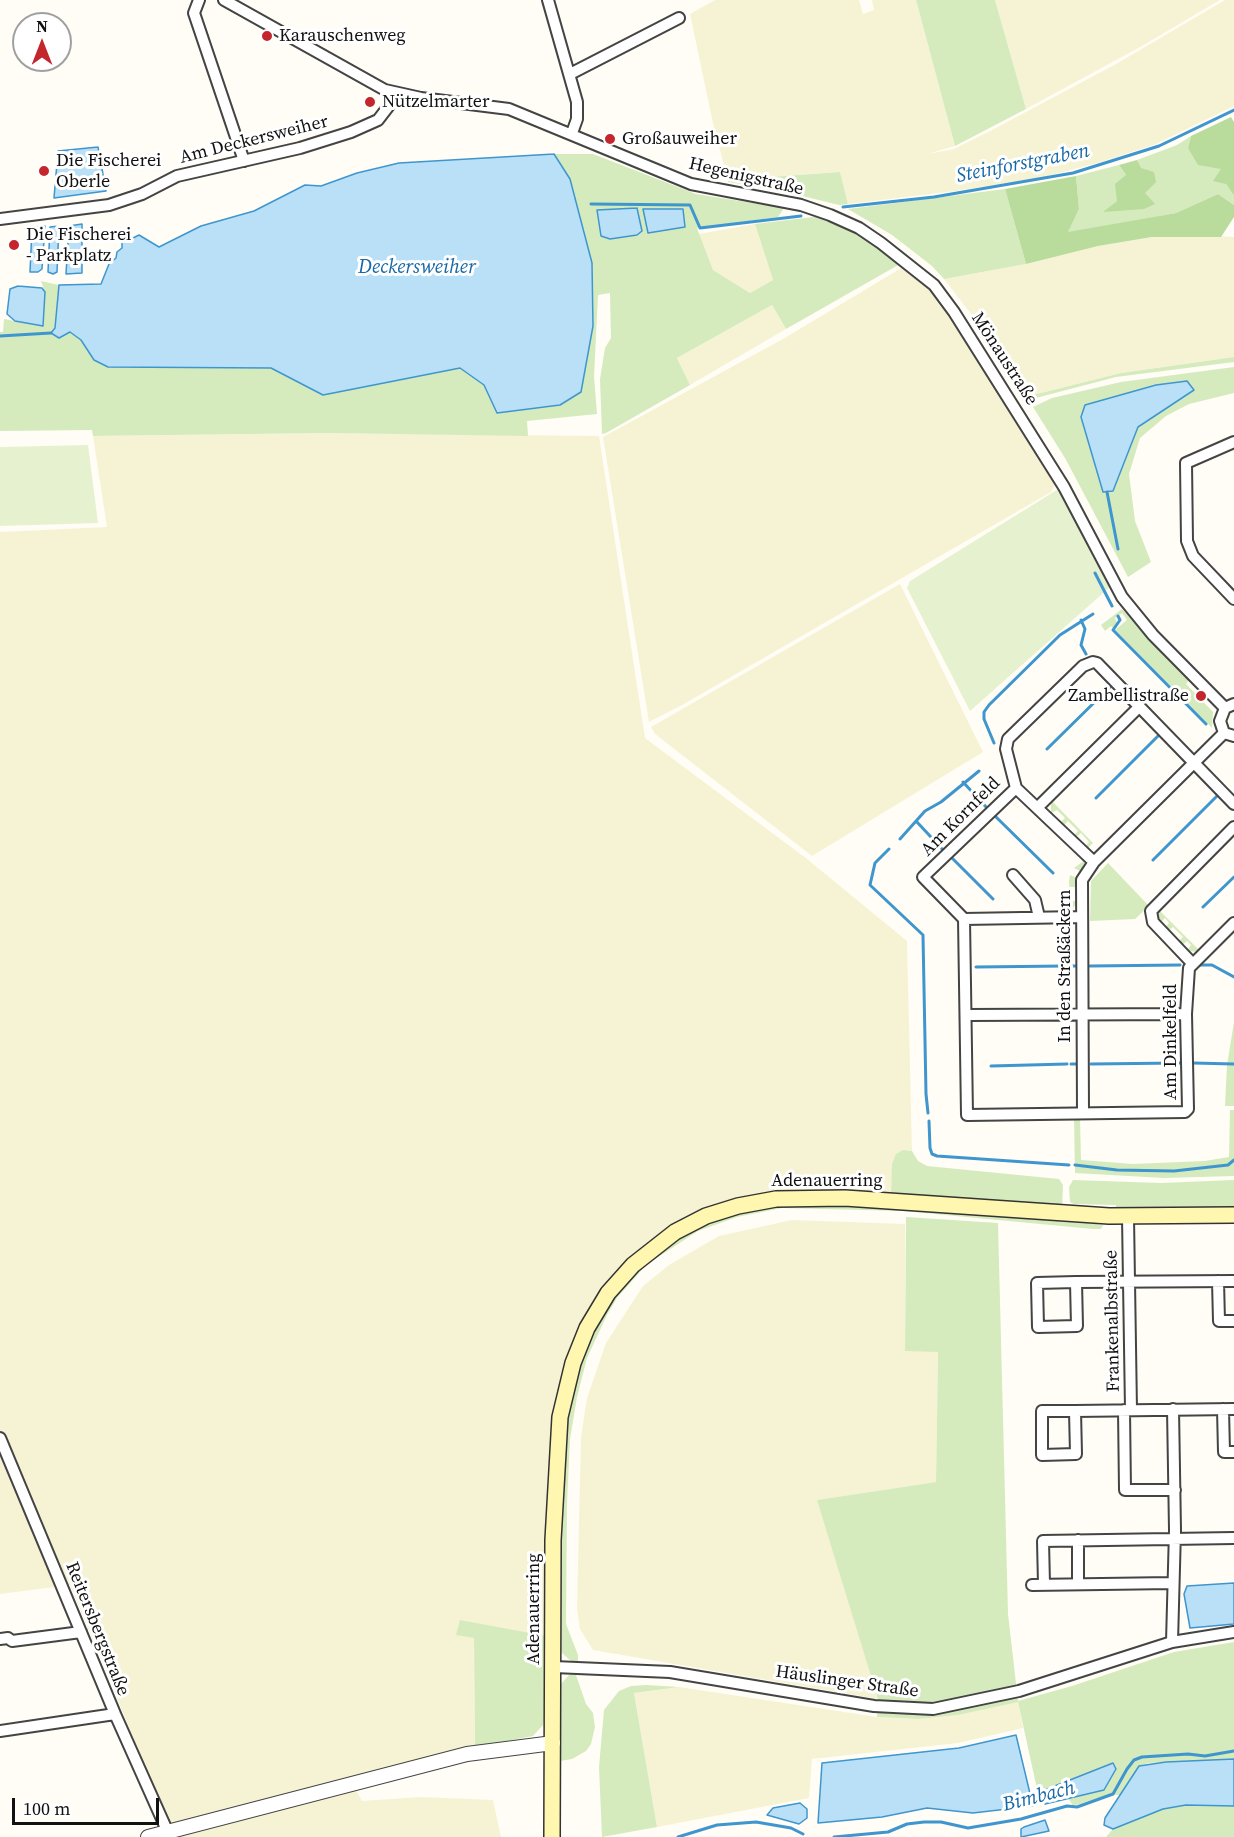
<!DOCTYPE html>
<html>
<head>
<meta charset="utf-8">
<style>
	body { margin:0 }
	#map { position:relative; width:1234px; height:1837px; overflow:hidden; background:#fffdf5; font-family:"Source Serif 4",serif }
	canvas { display:block }
	.north { position:absolute; left:12px; top:12px; width:60px; height:60px; box-sizing:border-box; background:#fff; border:2px solid #a0a0a0; border-radius:50%; rotate:0deg; font-size:16px; font-weight:700; line-height:24px; text-align:center; color:#111 }
	.north::after { content:''; display:block; margin:auto; width:21px; height:27px; background:#c4262e; clip-path:polygon(50% 0,100% 100%,50% 72%,0 100%) }
	.scale { position:absolute; left:12px; top:1798px; width:147px; height:27px; box-sizing:border-box; border:3px solid #111; border-top:0; padding-left:8px; font-size:18px; line-height:21px; white-space:nowrap; color:#111; -webkit-text-stroke:4px #fff; paint-order:stroke }
</style>
</head>
<body>
<div id="map">
<canvas width="1234" height="1837"></canvas>
<div class="north">N</div>
<div class="scale">100 m</div>
</div>
<script>
const g = document.querySelector('canvas').getContext('2d');
g.lineJoin = 'round';
function paint(path, color) { g.fillStyle = color; g.fill(path, 'evenodd'); }
const toPath = rows => new Path2D(rows.map(r => 'M' + r).join(''));
function strokePath(path, color, width, dash) { g.strokeStyle = color; g.lineWidth = width; g.lineCap = dash ? 'butt' : 'round'; g.setLineDash(dash || []); g.stroke(path); }
function drawText(font, color, halo, rows, align = 'center') {
  g.font = font + ' "Source Serif 4",serif'; g.lineWidth = 6; g.setLineDash([]); g.textBaseline = 'middle'; g.strokeStyle = halo; g.fillStyle = color; for (const [text, x, y, turn = 0] of rows) {
    g.save(); g.translate(x, y); g.rotate((+turn || 0) * Math.PI / 180); g.textAlign = isNaN(turn) ? turn : align; if (halo) g.strokeText(text, 0, 0); g.fillText(text, 0, 0); g.restore();
  }
}
const farmland = toPath([
	[715,0,859,0,863,14,874,10,872,0,916,0,955,146,927,154,954,149,992,130,1116,64,1225,0,1234,0,1234,106,1156,144,1101,162,1044,177,956,191,848,204,840,172,728,180,714,128,690,14],
	[995,0,1220,0,1142,46,1026,109],
	[755,224,773,280,750,293,713,270,699,234],
	[1201,235,1234,237,1234,357,1121,373,1025,397,975,319,944,279,1026,264,1098,246,1152,237],
	[903,267,929,288,951,315,1013,412,1055,484,1051,492,684,704,649,722,603,437,783,339],
	[772,305,786,329,690,385,677,358],
	[328,433,599,436,645,738,807,859,907,941,912,1151,903,1150,891,1184,891,1195,772,1194,631,1259,554,1418,547,1481,546,1636,474,1638,475,1747,350,1779,362,1801,421,1797,493,1800,501,1837,179,1837,167,1819,70,1585,0,1594,0,532,107,527,93,436],
	[900,584,983,752,812,856,655,734,651,727],
	[792,1220,905,1224,905,1351,938,1351,936,1482,818,1500,878,1699,593,1650,580,1629,577,1608,581,1437,587,1398,606,1343,643,1286,669,1265,719,1236],
	[679,1687,877,1717,918,1719,958,1715,1018,1701,1023,1728,958,1743,812,1759,809,1798,657,1827,634,1693]
]);
const green = toPath([
	[916,0,995,0,1026,109,955,146],
	[1191,136,1188,148,1221,169,1226,184,1234,196,1234,205,1218,194,1176,213,1067,233,1079,209,1076,176,1119,165,1126,175,1117,201,1104,212,1145,193,1137,160,1177,145],
	[554,154,593,154,696,194,784,208,778,217,697,228,713,270,750,293,773,280,755,224,813,217,825,218,859,235,900,264,786,329,772,305,677,358,690,385,606,433,602,434,600,379,605,348,611,338,610,293,598,295,594,377,597,414,527,421,528,436,328,433,93,436,92,430,0,431,0,332,3,332,4,319,43,326,45,292,41,281,59,285,55,328,51,334,70,332,81,340,94,360,108,367,271,368,323,395,460,368,484,385,498,413,593,326,592,263,570,179],
	[840,172,848,204,839,205,782,191,728,182,728,180],
	[1005,189,1026,264,944,279,932,266,892,235,848,209],
	[1234,357,1234,362,1116,377,1028,400,1025,397,1121,373],
	[1234,367,1234,393,1189,404,1166,416,1140,438,1129,474,1135,521,1151,562,1128,577,1065,458,1033,407,1052,398,1121,382],
	[1122,609,1189,680,1186,684,1213,712,1212,728,1115,630,1127,620,1122,613,1115,618,1117,623,1113,628,1111,626,1105,631,1101,625],
	[1051,800,1093,843,1087,849,1085,847,1089,842,1081,833,1075,838,1073,836,1078,831,1068,821,1063,826,1060,823,1065,818,1057,810,1051,813],
	[1085,860,1077,887,1070,887,1070,901,1077,901,1071,912,1069,882,1070,875,1077,878,1080,871,1074,868],
	[1108,863,1149,906,1135,919,1090,921,1091,881],
	[1158,909,1201,952,1187,951,1191,945,1187,941,1182,945,1178,942,1183,937,1173,927,1168,931,1165,928,1169,923,1165,918,1160,923,1157,918],
	[1234,1022,1234,1106,1225,1106,1227,1065],
	[1230,1110,1234,1110,1234,1176,1164,1178,1075,1173,1074,1118,1080,1118,1081,1160,1133,1164,1205,1161,1229,1157],
	[903,1150,912,1151,918,1161,927,1166,1059,1179,1063,1185,1062,1208,891,1195,892,1164,896,1154],
	[1073,1180,1161,1183,1234,1180,1234,1209,1116,1211,1116,1205,1074,1204,1070,1202,1069,1187],
	[815,1203,1041,1217,1103,1225,1101,1229,1093,1229,903,1211,782,1208,737,1217,698,1231,646,1265,617,1298,607,1315,587,1358,577,1397,570,1439,567,1503,566,1624,578,1655,578,1663,571,1661,562,1653,560,1646,560,1510,566,1416,579,1358,602,1312,636,1270,681,1235,707,1222,759,1207],
	[906,1217,998,1223,1008,1614,1018,1701,1072,1686,1174,1652,1234,1642,1234,1759,1149,1763,1139,1766,1123,1795,1108,1795,1073,1806,1068,1798,1104,1790,1113,1763,1042,1791,1037,1789,1018,1702,958,1715,918,1719,877,1717,878,1699,817,1500,936,1482,938,1352,905,1351],
	[460,1620,546,1636,545,1715,543,1725,533,1736,475,1747,474,1638,456,1635],
	[570,1674,576,1675,586,1704,593,1713,595,1727,591,1744,586,1751,572,1759,560,1761,561,1684],
	[647,1685,679,1687,634,1693,657,1827,602,1837,599,1767,604,1710,619,1691,631,1686],
	[1186,1805,1234,1806,1234,1837,1106,1837,1113,1829,1163,1809]
]);
const forest = toPath([
	[1231,117,1234,122,1234,196,1226,184,1213,181,1221,169,1198,165,1188,148,1191,136],
	[1137,160,1141,168,1154,172,1156,182,1145,193,1155,204,1144,209,1103,212,1117,201,1115,184,1126,175,1119,165],
	[1076,176,1079,209,1068,232,1176,213,1218,194,1234,205,1234,217,1221,237,1152,237,1098,246,1026,264,1005,189]
]);
const pitch = toPath([
	[88,445,98,523,0,526,0,447],
	[1060,488,1085,533,1110,587,970,711,907,588,910,581]
]);
const water = toPath([
	[98,147,106,191,54,198,58,151,98,147],
	[554,154,570,179,592,263,593,326,581,392,560,405,497,413,484,385,460,368,323,395,271,368,108,367,94,360,81,340,70,332,59,338,51,333,55,328,59,285,101,284,109,264,116,258,117,252,122,248,122,241,127,238,129,240,139,235,159,247,201,226,254,211,305,185,321,186,357,173,399,163,554,154],
	[637,208,642,231,637,235,610,239,601,236,597,210,637,208],
	[643,209,683,209,685,227,648,233,643,209],
	[82,224,82,273,66,274,69,226,82,224],
	[45,226,42,269,38,272,30,272,32,228,45,226],
	[59,226,57,272,53,274,48,272,50,227,59,226],
	[18,286,42,288,45,292,43,326,15,321,7,314,10,289,18,286],
	[1187,381,1194,390,1138,427,1113,491,1103,492,1081,417,1085,405,1156,385,1187,381],
	[1234,1583,1234,1624,1190,1628,1184,1594,1187,1586,1234,1583],
	[1016,1735,1033,1806,973,1813,927,1808,882,1817,818,1823,822,1763,959,1748,1016,1735],
	[1234,1759,1234,1806,1186,1805,1163,1809,1113,1829,1104,1825,1105,1818,1139,1766,1166,1762,1234,1759],
	[1113,1763,1116,1769,1104,1790,1045,1804,1042,1791,1113,1763],
	[800,1803,807,1809,807,1818,799,1824,767,1815,773,1808,800,1803],
	[1045,1820,1049,1831,1021,1837,1021,1829,1024,1827,1045,1820]
]);
const stream = toPath([
	[591,204,690,205,700,228,801,216],
	[843,207,934,197,1073,173,1159,146,1234,110],
	[0,336,51,333],
	[1107,492,1118,549],
	[1095,573,1112,606],
	[1118,616,1120,620,1113,630,1206,724],
	[1081,620,1085,629,1081,645,1086,654],
	[1096,669,1105,679],
	[994,743,984,719,984,712,989,705,1060,635,1093,614],
	[1047,749,1112,685],
	[963,782,987,808],
	[1096,798,1160,734],
	[994,815,1053,873],
	[916,821,944,851],
	[900,839,925,811,941,802,979,771],
	[889,849,875,863,870,885,923,935,926,1094,928,1113],
	[951,857,993,899],
	[1153,860,1219,794],
	[1203,907,1234,877],
	[1200,965,1212,965,1234,977],
	[1070,966,1079,966],
	[1090,966,1180,965],
	[976,967,1065,966],
	[1193,1063,1234,1064],
	[1071,1064,1080,1064],
	[1091,1064,1180,1063],
	[991,1066,1067,1064],
	[929,1121,930,1148,932,1154,937,1156,1069,1165],
	[1075,1165,1117,1170,1174,1171,1228,1165,1234,1160],
	[678,1837,717,1825,756,1822,791,1828,803,1834],
	[834,1837,888,1832,907,1824,924,1822,941,1822,968,1828,1021,1819,1067,1806,1077,1807,1113,1794,1127,1769,1134,1760,1142,1757,1188,1754,1205,1756,1234,1751]
]);
const minor = toPath([
	[199,0,194,13,244,161],
	[224,0,385,90,421,98,509,109,691,184,801,205,830,215,859,228,881,243,934,285,954,312,1064,487,1122,597,1153,635,1225,708],
	[548,0,577,102,577,119,572,133],
	[570,74,679,18],
	[0,219,109,205,142,194,177,176,300,148,351,132,378,120,398,94],
	[1234,442,1186,463,1187,541,1193,556,1234,599],
	[1234,704,1225,708,1220,721,1224,733,1234,736],
	[1016,788,1094,862],
	[1234,804,1097,663,1093,662,1083,666,1008,739,1006,749,1016,788,923,877,964,919,967,1115,1185,1112,1188,1109,1186,1014,1189,968,1234,923],
	[1038,807,1139,707],
	[1013,875,1035,900,1039,917],
	[964,919,1081,917],
	[1192,963,1153,922,1151,911,1234,827],
	[967,1015,1186,1014],
	[1083,1113,1082,880,1094,862,1224,733],
	[1128,1217,1131,1410],
	[1218,1281,1219,1321,1234,1321],
	[1076,1282,1077,1326,1038,1327,1037,1283,1076,1282,1234,1281],
	[1223,1409,1224,1452,1234,1452],
	[1124,1410,1125,1490,1175,1490],
	[1075,1411,1076,1454,1042,1455,1042,1411,1075,1411,1234,1409],
	[0,1438,115,1714,170,1837],
	[1078,1540,1078,1584],
	[1044,1584,1043,1541,1234,1538],
	[1032,1585,1172,1583],
	[0,1639,8,1638,12,1641,81,1632],
	[1172,1642,1175,1530,1173,1409],
	[554,1667,670,1672,874,1706,933,1709,1019,1691,1172,1642,1234,1632],
	[0,1731,115,1714]
]);
const tertiary = toPath([
	[148,1837,467,1754,553,1743]
]);
const secondary = toPath([
	[552,1837,553,1540,560,1417,573,1363,587,1328,608,1293,633,1265,675,1232,706,1216,738,1206,776,1199,845,1198,1109,1216,1234,1215]
]);
const markers = [
	[267,36,6,"#c4262e"],
	[370,102,6,"#c4262e"],
	[610,139,6,"#c4262e"],
	[44,171,6,"#c4262e"],
	[14,245,6,"#c4262e"],
	[1201,696,6,"#c4262e"]
];
const poiNames = [
	["Karauschenweg",279,36],
	["Nützelmarter",382,102],
	["Großauweiher",622,139],
	["Die Fischerei",56,161],
	["Oberle",56,182],
	["Die Fischerei",26,235],
	["- Parkplatz",26,256],
	["Zambellistraße",1189,696,"right"]
];
const streetNames = [
	["Am Deckersweiher",254,140,-14],
	["Hegenigstraße",746,177,13],
	["Mönaustraße",1004,359,57],
	["Am Kornfeld",961,817,-45],
	["In den Straßäckern",1065,966,-90],
	["Am Dinkelfeld",1171,1042,-90],
	["Adenauerring",827,1181],
	["Frankenalbstraße",1113,1321,-91],
	["Adenauerring",534,1609,-90],
	["Reitersbergstraße",97,1629,68],
	["Häuslinger Straße",847,1682,8]
];
const waterNames = [
	["Steinforstgraben",1023,164,-11],
	["Deckersweiher",417,268],
	["Bimbach",1039,1797,-14]
];
paint(farmland, '#f6f3d4');
paint(green, '#d5ebbd');
paint(forest, '#b9dc9c');
paint(pitch, '#e6f2cf');
paint(water, '#b9e0f7');
strokePath(water, '#3f96cf', 1.5);
strokePath(stream, '#3f96cf', 3);
strokePath(minor, '#444', 14);
strokePath(tertiary, '#444', 16);
strokePath(secondary, '#333', 18);
strokePath(minor, '#fff', 10);
strokePath(tertiary, '#fff', 14);
strokePath(secondary, '#fff6b0', 15);
for (const [x, y, r, color] of markers) { const dot = new Path2D(); dot.arc(x, y, r, 0, 2 * Math.PI); g.fillStyle = color; g.fill(dot); strokePath(dot, '#fff', 2); }
drawText('18px', '#111', '#fff', poiNames, 'left');
drawText('18px', '#111', '#fff', streetNames);
drawText('italic 20px', '#1768a6', '#fff', waterNames);
</script>
</body>
</html>
